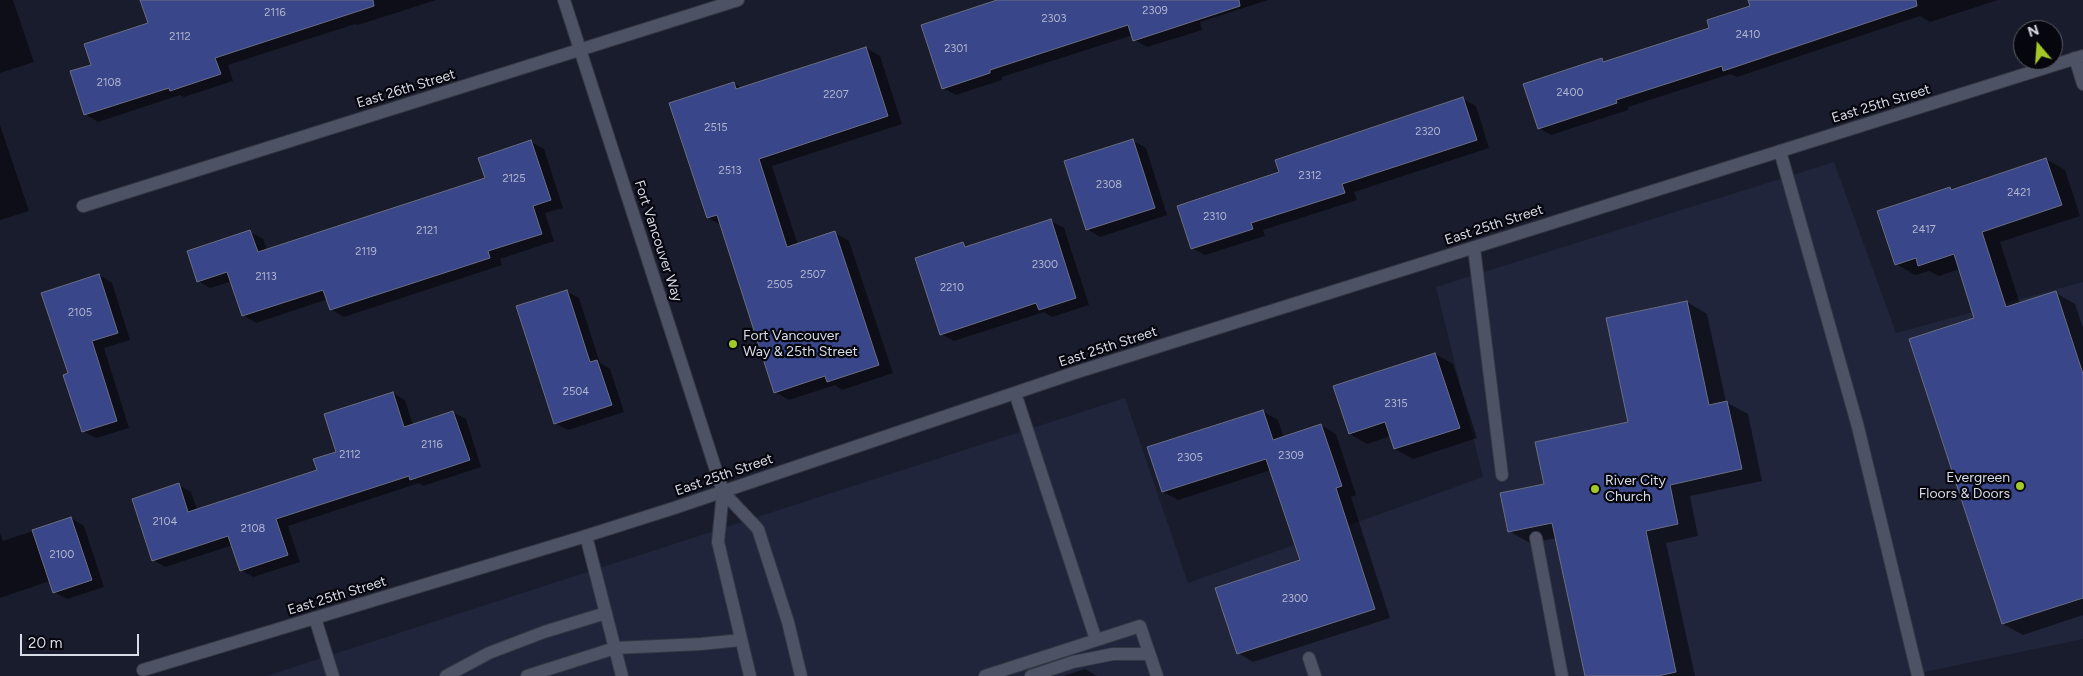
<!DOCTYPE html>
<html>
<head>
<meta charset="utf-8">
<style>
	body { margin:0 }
	#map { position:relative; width:2083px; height:676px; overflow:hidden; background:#191c2c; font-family:Figtree,sans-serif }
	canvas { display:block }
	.north { position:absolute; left:2013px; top:20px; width:50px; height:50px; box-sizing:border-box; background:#06070e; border:1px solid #5a5c64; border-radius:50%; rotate:342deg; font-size:14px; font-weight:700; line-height:20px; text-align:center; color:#d7dbe6 }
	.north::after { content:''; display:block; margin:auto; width:18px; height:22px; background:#a2c928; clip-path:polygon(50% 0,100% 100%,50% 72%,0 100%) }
	.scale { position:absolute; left:20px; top:634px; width:119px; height:22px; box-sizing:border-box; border:2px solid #d7dbe6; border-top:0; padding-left:6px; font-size:15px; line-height:18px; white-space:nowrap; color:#d7dbe6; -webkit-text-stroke:4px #06070e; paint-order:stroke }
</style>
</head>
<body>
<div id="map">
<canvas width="2083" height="676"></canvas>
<div class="north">N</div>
<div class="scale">20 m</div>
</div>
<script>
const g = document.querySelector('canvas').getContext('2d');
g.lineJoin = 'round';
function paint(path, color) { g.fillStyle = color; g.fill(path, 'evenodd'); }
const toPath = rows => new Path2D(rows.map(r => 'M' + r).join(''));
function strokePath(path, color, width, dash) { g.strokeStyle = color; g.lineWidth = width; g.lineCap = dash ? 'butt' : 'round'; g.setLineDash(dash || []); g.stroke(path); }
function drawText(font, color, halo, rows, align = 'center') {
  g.font = font + ' Figtree,sans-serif'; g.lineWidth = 4.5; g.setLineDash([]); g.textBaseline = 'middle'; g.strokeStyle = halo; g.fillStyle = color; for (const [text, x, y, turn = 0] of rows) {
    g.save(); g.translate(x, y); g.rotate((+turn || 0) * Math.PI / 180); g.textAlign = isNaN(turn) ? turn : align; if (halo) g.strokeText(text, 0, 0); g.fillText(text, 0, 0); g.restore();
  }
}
const built = toPath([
	[1834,162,1896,333,2083,282,2083,639,1905,676,266,676,1125,398,1188,583,1483,477,1436,287]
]);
const shadow = toPath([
	[0,0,13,0,34,62,0,73],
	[142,0,436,0,358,25,355,24,228,65,233,81,184,97,180,95,98,122,85,114,92,65,149,24],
	[1014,0,1268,0,1200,22,1202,30,1147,47,1135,40,1133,35,1002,77,1002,80,956,95,943,88],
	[1750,0,1998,0,1930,22,1920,16,1737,77,1730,74,1628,107,1628,110,1551,135,1539,128,1602,60,1607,62,1711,28,1752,7],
	[866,48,880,56,902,124,772,166,798,245,835,233,849,241,893,373,842,390,835,385,789,400,775,392,721,225,708,218,734,83,742,88],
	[1463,99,1476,106,1489,148,1354,192,1357,200,1263,230,1265,236,1205,255,1192,248,1281,173],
	[0,125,29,211,0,220],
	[1133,141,1146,148,1167,215,1100,237,1087,229],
	[531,142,544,149,563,208,545,213,554,241,500,259,502,265,344,317,331,309,328,299,256,323,243,315,232,281,210,288,198,281,250,232,263,239,267,250,486,179],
	[2046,159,2065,170,2080,216,2000,242,2020,304,2056,293,2075,304,2083,328,2083,615,2023,635,2003,624,1911,340,1976,319,1960,269,1939,276,1929,271,1915,275,1896,264,1950,188,1953,190],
	[1051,221,1064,228,1089,305,1052,317,1044,312,954,341,941,334,963,244,969,247],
	[99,275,112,283,130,340,104,348,129,428,96,438,83,431,69,374],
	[566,291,579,298,600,363,610,369,624,412,568,430,555,423],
	[1687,302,1707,314,1726,402,1748,414,1762,481,1690,496,1698,536,1666,543,1695,676,1586,676,1557,538,1530,543,1509,531,1546,485,1629,423],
	[1435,354,1453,364,1477,438,1413,459,1395,449,1391,436,1367,444,1350,434],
	[393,393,405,400,413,425,453,412,466,419,481,467,423,486,419,483,288,526,300,562,253,577,241,570,233,545,165,567,153,560,179,485,191,492,197,510,318,471,338,452],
	[1262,411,1278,420,1284,438,1321,425,1336,434,1356,495,1351,497,1390,618,1253,662,1238,653,1302,561,1271,470,1178,500,1163,492],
	[71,518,84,526,104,587,67,599,54,592,50,581,0,598,0,533,3,541],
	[1085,669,1097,676,1063,676]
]);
const building = toPath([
	[140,0,373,0,374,6,215,58,221,74,170,91,169,88,84,115,70,71,91,65,84,44,148,23,140,0],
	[997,0,1239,0,1240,6,1133,41,1128,25,990,70,990,73,942,89,921,25,997,0],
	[1748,0,1916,0,1917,6,1723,71,1722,66,1616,100,1617,103,1538,129,1523,84,1602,58,1603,62,1709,28,1707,20,1750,6,1748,0],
	[866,47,888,116,759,159,787,247,835,231,879,365,827,382,825,376,774,393,717,215,707,218,669,103,734,82,736,89,866,47],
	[1463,97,1477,140,1342,184,1345,193,1251,223,1253,229,1191,249,1177,206,1279,172,1275,160,1463,97],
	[1133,139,1155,208,1086,230,1064,161,1133,139],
	[531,140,551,200,533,206,542,234,488,251,490,258,330,310,323,290,242,316,227,272,197,282,187,251,250,230,258,252,485,178,478,158,531,140],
	[2046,158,2062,205,1982,232,2006,307,2056,291,2083,374,2083,598,2002,624,1909,339,1974,318,1954,254,1918,266,1916,258,1895,265,1877,211,1950,187,1951,190,2046,158],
	[1051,219,1076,298,1039,310,1036,303,940,335,915,258,963,242,965,247,1051,219],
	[99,274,118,333,92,341,117,421,82,432,63,375,68,373,41,293,99,274],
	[567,290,590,362,597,360,612,405,554,424,516,306,567,290],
	[1687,301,1709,405,1727,401,1742,469,1670,485,1678,524,1646,531,1676,672,1658,676,1585,676,1552,523,1508,532,1500,493,1544,484,1535,442,1628,422,1606,318,1687,301],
	[1435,353,1460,428,1394,449,1385,422,1349,434,1333,386,1435,353],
	[393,392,404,427,453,411,470,460,410,480,409,476,276,519,288,555,240,571,228,536,152,561,132,499,179,483,188,512,317,470,313,459,336,452,324,414,393,392],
	[1263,410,1273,440,1321,424,1342,486,1336,488,1375,609,1237,654,1215,588,1300,560,1266,459,1162,492,1147,447,1263,410],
	[71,517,92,580,53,593,32,530,71,517]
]);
const service = toPath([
	[2075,58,2083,84],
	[1780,151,1858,427,1918,676],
	[1474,248,1502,475],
	[1015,393,1096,640],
	[586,536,622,676],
	[1536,538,1562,676],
	[315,618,333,676],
	[1309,658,1315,676],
	[446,676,489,653,544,632,606,613],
	[527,676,615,648,701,644,741,640],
	[985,676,1140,626,1157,676],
	[1031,676,1073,662,1113,654,1149,654]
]);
const minor = toPath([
	[83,206,738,0],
	[143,670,586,536,674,508,1074,373,2083,56]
]);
const tertiary = toPath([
	[564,0,723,492,718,542,750,676],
	[723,492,758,529,788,622,801,676]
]);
const markers = [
	[733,344,5,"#a2c928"],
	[2020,486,5,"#a2c928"],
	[1595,489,5,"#a2c928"]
];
const numberNames = [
	["2309",1155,11],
	["2116",275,13],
	["2303",1054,19],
	["2410",1748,35],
	["2112",180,37],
	["2301",956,49],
	["2108",109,83],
	["2400",1570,93],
	["2207",836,95],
	["2515",716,128],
	["2320",1428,132],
	["2513",730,171],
	["2312",1310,176],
	["2125",514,179],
	["2308",1109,185],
	["2421",2019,193],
	["2310",1215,217],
	["2417",1924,230],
	["2121",427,231],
	["2119",366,252],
	["2300",1045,265],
	["2507",813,275],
	["2113",266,277],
	["2505",780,285],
	["2210",952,288],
	["2105",80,313],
	["2504",576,392],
	["2315",1396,404],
	["2116",432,445],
	["2112",350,455],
	["2309",1291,456],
	["2305",1190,458],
	["2104",165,522],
	["2108",253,529],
	["2100",62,555],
	["2300",1295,599]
];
const streetNames = [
	["East 26th Street",406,89,-17],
	["East 25th Street",1881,104,-17],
	["East 25th Street",1494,225,-18],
	["Fort Vancouver Way",658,241,72],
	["East 25th Street",1108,347,-18],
	["East 25th Street",724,475,-19],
	["East 25th Street",337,596,-17]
];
const poiNames = [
	["Fort Vancouver",743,336],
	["Way & 25th Street",743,352],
	["Evergreen",2010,478,"right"],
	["Floors & Doors",2010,494,"right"],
	["River City",1605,481],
	["Church",1605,497]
];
paint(built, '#20253b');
paint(shadow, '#0007');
paint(building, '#3a468a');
strokePath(building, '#696e82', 1);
strokePath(service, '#333642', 14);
strokePath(minor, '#333642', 14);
strokePath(tertiary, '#333642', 14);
strokePath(service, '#4d5264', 12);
strokePath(minor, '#4d5264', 12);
strokePath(tertiary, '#4d5264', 12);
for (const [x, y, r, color] of markers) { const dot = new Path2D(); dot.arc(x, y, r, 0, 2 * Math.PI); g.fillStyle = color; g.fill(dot); strokePath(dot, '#06070e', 2); }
drawText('11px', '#b0b6cf', null, numberNames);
drawText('14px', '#d7dbe6', '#06070e', streetNames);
drawText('14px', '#d7dbe6', '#06070e', poiNames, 'left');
</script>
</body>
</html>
